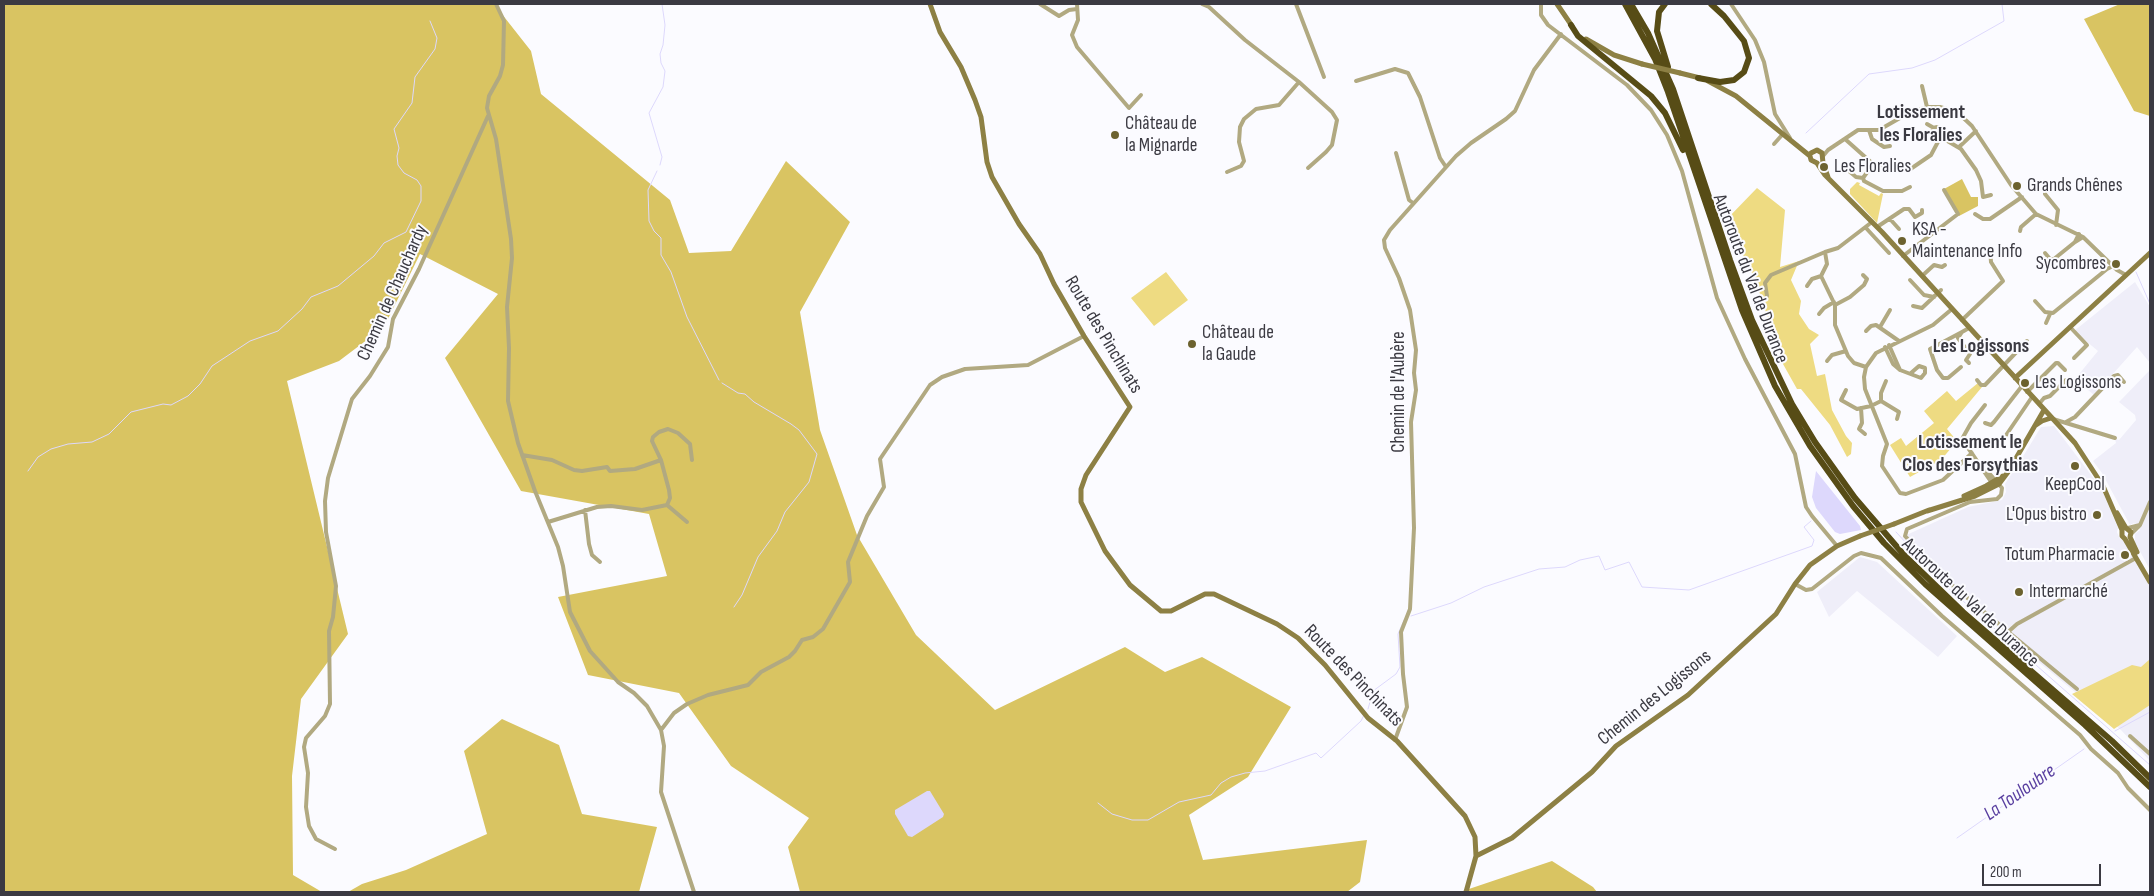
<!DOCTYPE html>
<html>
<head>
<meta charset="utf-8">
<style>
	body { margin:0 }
	#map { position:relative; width:2154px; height:896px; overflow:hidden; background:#fbfbff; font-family:"Sofia Sans Condensed",sans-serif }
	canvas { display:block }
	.frame { position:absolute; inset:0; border:5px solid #3b3a42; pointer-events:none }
	.scale { position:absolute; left:1982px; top:864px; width:119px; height:22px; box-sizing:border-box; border:2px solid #3b3a42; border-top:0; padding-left:6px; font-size:15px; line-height:18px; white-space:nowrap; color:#3b3a42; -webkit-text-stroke:4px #fbfbff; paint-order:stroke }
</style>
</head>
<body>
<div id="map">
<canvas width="2154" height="896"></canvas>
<div class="frame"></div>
<div class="scale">200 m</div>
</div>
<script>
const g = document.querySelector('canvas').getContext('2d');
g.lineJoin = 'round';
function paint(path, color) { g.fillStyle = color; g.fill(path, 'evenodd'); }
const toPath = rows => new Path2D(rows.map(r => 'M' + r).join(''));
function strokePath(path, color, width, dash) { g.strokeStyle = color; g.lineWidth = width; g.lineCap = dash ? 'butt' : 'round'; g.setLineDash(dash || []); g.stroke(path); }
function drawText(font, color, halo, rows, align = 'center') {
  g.font = font + ' "Sofia Sans Condensed",sans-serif'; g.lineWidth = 4; g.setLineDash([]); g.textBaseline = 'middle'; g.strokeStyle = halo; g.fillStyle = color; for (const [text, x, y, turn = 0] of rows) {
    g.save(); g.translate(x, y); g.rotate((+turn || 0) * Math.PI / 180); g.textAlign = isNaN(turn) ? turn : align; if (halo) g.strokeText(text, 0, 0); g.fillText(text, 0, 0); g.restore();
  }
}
const built = toPath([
	[2135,282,2150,307,2150,363,2137,347,2094,395,2075,379,2098,351,2074,331],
	[2150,370,2150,570,2135,542,2135,534,2140,530,2134,523,2130,525,2102,473,2093,461,2116,443,2115,439,2119,440,2136,420,2135,415,2119,402],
	[2054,426,2101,488,2118,528,2117,532,2120,539,2125,541,2150,584,2150,761,2121,730,2001,631,1937,574,1902,537,1968,507,2002,500,2006,492,2005,484,2008,479,2016,468,2041,427],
	[1860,557,1877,562,1957,636,1938,657,1857,591,1829,617,1817,592]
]);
const green = toPath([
	[1857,182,1860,183,1859,185,1879,196,1881,193,1883,194,1877,223,1850,194,1850,189],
	[1757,188,1785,210,1780,267,1799,261,1791,280,1801,301,1799,314,1809,329,1819,335,1810,344,1817,376,1825,374,1832,410,1846,436,1852,443,1851,454,1847,457,1830,425,1801,389,1797,389,1783,364,1755,279,1726,220],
	[1166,272,1188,300,1154,326,1131,298],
	[1978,383,1982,387,1947,429,1957,441,1941,460,1910,477,1890,445,1901,438,1906,446,1934,423,1924,411,1947,391,1956,401],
	[2150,659,2150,705,2114,729,2072,694,2132,665,2141,667]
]);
const forest = toPath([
	[4,4,494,4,531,51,541,94,670,200,689,253,731,251,786,161,850,222,800,312,820,430,857,535,916,635,995,710,1125,647,1165,672,1202,657,1291,707,1248,777,1189,815,1203,860,1367,840,1360,882,1347,892,800,892,788,847,809,818,731,766,679,693,588,675,558,597,667,576,649,514,521,491,445,358,498,294,420,254,384,327,339,361,287,381,348,634,301,699,292,776,293,875,322,892,4,892],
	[2120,4,2150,4,2150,116,2134,111,2084,19],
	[1962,179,1971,197,1978,197,1978,206,1959,216,1944,189],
	[502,719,559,745,582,814,657,827,639,892,348,892,362,884,406,870,487,834,464,751],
	[1552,861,1593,887,1597,892,1460,892]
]);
const water = toPath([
	[1816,471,1860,526,1861,530,1840,534,1835,532,1816,508,1812,497],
	[927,791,930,791,944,814,943,817,912,837,908,836,895,814,895,810]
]);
const stream = toPath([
	[1806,133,1869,74,1912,68,1935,60,2004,21,2002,4],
	[660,165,662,157,649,113,663,87,665,71,661,63,660,54,663,45,665,25,662,4],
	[657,171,648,190,649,221,654,231,661,238,661,255,671,272,687,317,719,380],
	[2136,272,2150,304],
	[722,383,738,393,745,394,754,402,791,424,799,430,817,454,809,482,785,512,777,531,758,557,742,595,734,607],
	[28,471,38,457,51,449,68,444,92,442,109,434,131,412,163,404,171,405,188,396,200,384,212,366,250,341,278,331,302,309,311,297,338,286,374,256,384,243,406,232,421,201,421,186,417,180,404,173,398,165,397,156,399,148,394,129,412,103,415,77,435,49,437,38,430,21],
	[1896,532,1947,587,2150,765],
	[1411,616,1451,603,1484,587,1539,569,1565,567,1580,560,1599,556,1605,570,1629,562,1642,587,1689,590,1812,546,1814,540,1804,527,1811,521],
	[1368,709,1373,691,1396,674,1400,667,1398,634,1404,620],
	[2115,731,2150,712],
	[1098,803,1112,814,1132,820,1148,820,1179,802,1211,795,1221,783,1231,777,1245,773,1265,771,1316,753,1321,758,1361,721,1364,715],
	[1957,838,2084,749]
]);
const street = toPath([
	[496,4,504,21,503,65,500,76,489,96,487,108,496,139,511,239,512,258,507,307,509,348,508,401,518,443,535,491,558,547,563,566,570,612,590,651,618,682,634,693,647,706,661,730,664,746,661,792,694,892],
	[1040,4,1059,16,1069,10,1077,9],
	[1077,4,1078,20,1072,35,1077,47,1129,108,1141,95],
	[1202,4,1209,7,1245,40,1299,82,1332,112,1337,120,1332,145,1326,152,1308,168],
	[1296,4,1324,77],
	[1541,4,1541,15,1548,25,1627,85,1651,110,1667,135,1682,171,1717,298,1745,359,1795,454,1806,507,1812,516,1837,546],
	[1731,4,1755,40,1764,62,1775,114,1790,138],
	[1356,81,1395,69,1408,73,1420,97,1440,158,1446,167],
	[1922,86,1927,107],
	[1927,124,1934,128],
	'1932 132a5 5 0 1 1 10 0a5 5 0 1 1-10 0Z',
	[1869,130,1872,139,1884,147,1890,146],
	[1939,136,1961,149,1976,170,1981,181,1983,197,1991,195],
	[1845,139,1873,164,1863,178],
	[1774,144,1782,135],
	[1959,147,1976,131],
	[1396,153,1409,200,1413,203],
	[1823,156,1828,150,1858,130,1879,130,1907,114,1927,107,1940,107,1957,112,1972,126,2011,185,2036,214,2083,237,2117,270,2126,275],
	[1843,166,1856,177,1863,178],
	[1872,167,1886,168],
	[1909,170,1931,155,1940,138],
	[1227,172,1241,166,1244,161,1239,142,1240,127,1244,119,1256,109,1279,105,1299,82],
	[1863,178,1864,181,1883,191,1902,191,1910,187],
	[2045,189,2045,194,2058,210,2056,225],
	[1975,214,1983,219,1990,219,2022,197],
	[1890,219,1899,229],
	[1877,227,1904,209,1909,209,1915,217,1922,213,1922,210],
	[1866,228,1889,253],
	[2020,231,2021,227,2036,214],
	[2079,234,2075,242,2083,237],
	[2045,253,2050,259,2054,259,2075,242],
	[1903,256,1958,214,1944,190],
	[1922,276,1934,265,1942,267,1945,265],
	[1910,280,1924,295,1934,297],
	[1807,286,1812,279,1821,276],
	[1767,296,1765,283,1771,275,1825,252],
	[2035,301,2045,312,2053,313,2107,269,2113,266],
	[1835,305,1850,297,1864,285,1867,279,1863,275],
	[1913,306,1922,308,1941,290],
	[1952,309,1933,325,1876,353,1866,367,1864,377,1865,389,1887,444,1883,456,1882,466,1900,493,1906,494,1943,480,1972,453],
	[1819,314,1824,308,1834,302],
	[1962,320,2003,281,1991,262,1990,248],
	[2046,323,2050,314],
	[1880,327,1890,310],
	[2070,327,2087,345,2074,358],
	[1969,328,1962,332,1958,338,1970,354,1966,360,1969,363],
	[1866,331,1871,326,1876,325,1899,341],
	[1889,345,1900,370],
	[1885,347,1893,364,1900,370,1921,378,1925,373,1925,368,1919,366,1911,373],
	[1827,361,1832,355,1846,351],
	[1866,367,1854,363,1848,356,1835,325,1835,305,1821,276,1827,264,1825,252,1838,248,1872,222],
	[1961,367,1948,378,1943,378,1937,370,1930,349,1962,332],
	[1977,380,1981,385,1985,385,2027,341],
	[1846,390,1841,400,1857,409,1871,406,1881,401,1899,412,1897,419],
	[2027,392,2056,363,2058,363,2065,370],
	[1881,401,1881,393,1886,381],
	[2039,404,2044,398,2050,396,2066,380],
	[1985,405,1971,423,1962,439,1992,483],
	[1861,408,1862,423,1859,429,1865,434],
	[2053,419,2115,438],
	[2066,422,2075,417,2114,376,2118,375,2124,382],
	[1985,423,1991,425,1994,422,2022,386],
	[1992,447,1998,447,2032,397],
	[522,455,552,460,574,470,582,471,607,467,610,471,635,469,661,460],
	[1984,471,1989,473,2002,488,2001,495,1997,499,1970,502,1907,529,1905,536,1947,581,2077,689],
	[667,505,687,522],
	[585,510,589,544,592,555,600,562],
	[548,522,597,507,611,506,642,510,667,505,670,498,669,490,661,460,652,441,653,437,659,432,668,429,678,433,690,444,692,460],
	[2128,528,2140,525],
	[2131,534,2140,525,2150,502],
	[1795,584,1806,590,1812,589,1854,556,1861,553,1881,558,1942,616,2080,735,2091,749,2118,773,2128,788,2150,810],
	[2008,632,2017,624,2136,558],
	[661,730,674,713,687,704,708,695,748,685,761,672,789,657,795,651,802,640,813,637,823,629,850,582,848,562,867,516,884,487,880,459,930,385,942,377,965,369,1028,365,1084,336],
	[2130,736,2150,754],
	[1395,740,1407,707,1403,674,1401,632,1410,609,1411,589,1414,528,1411,422,1416,390,1414,373,1416,350,1410,310,1399,278,1385,248,1384,240,1390,230,1456,156,1471,143,1506,119,1515,111,1534,70,1561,34],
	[335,849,316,839,309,826,306,807,308,773,304,747,306,738,325,716,330,704,329,631,333,617,336,586,326,532,325,501,328,478,352,399,370,376,388,347,393,319,419,269,488,116]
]);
const secondary = toPath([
	[930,4,940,32,961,67,975,100,981,117,987,162,992,177,1019,224,1040,254,1054,284,1084,336,1130,407,1086,475,1081,489,1081,502,1105,551,1130,585,1161,611,1171,611,1205,594,1214,594,1277,624,1298,638,1325,665,1368,718,1397,741,1465,816,1475,837,1476,856,1466,892],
	[1557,4,1572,26],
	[1586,39,1614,55,1642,64],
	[1680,73,1700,78],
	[1708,81,1736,96,1810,156,1811,160,1817,163,1825,175,1882,232,2075,443,2103,486,2122,530,2122,536,2125,539,2150,582],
	[1811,153,1817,150,1822,153,1823,163,1828,177],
	[2015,378,2150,253],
	[2036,425,2042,421,2051,418],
	[1964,496,1986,486,2003,476],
	[1927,511,1975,496,1999,484,2008,472,2044,410],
	[2117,513,2126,528,2131,532,2130,537,2137,552],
	[1894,524,1929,510],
	[1476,856,1512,838,1592,772,1616,746,1688,695,1776,614,1795,584,1810,565,1837,546,1860,536]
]);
const highway = toPath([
	[1625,4,1655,59,1668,92,1742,310,1775,386,1810,446,1853,506,1884,543,1925,584,2085,725,2150,787],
	[1631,4,1648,33,1673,89,1730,260,1752,320,1792,404,1815,442,1855,498,1904,555,1963,612,2112,741,2150,778],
	[1665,4,1659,12,1657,31,1668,67],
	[1571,25,1578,36,1651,96,1665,113,1683,150],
	[1698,78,1720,82,1734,80,1744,72,1749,58,1744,41,1724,16,1711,4]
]);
const secondaryBridge = toPath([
	[1642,64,1680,73],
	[1860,536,1894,524]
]);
const markers = [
	[1115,135,5,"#6c622f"],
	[1824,167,5,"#6c622f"],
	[2017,186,5,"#6c622f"],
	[1902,241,5,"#6c622f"],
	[2116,264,5,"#6c622f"],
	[1192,344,5,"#6c622f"],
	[2025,383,5,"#6c622f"],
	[2075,466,5,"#6c622f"],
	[2097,515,5,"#6c622f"],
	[2125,555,5,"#6c622f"],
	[2019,592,5,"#6c622f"]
];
const poiNames = [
	["Château de",1125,124],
	["la Mignarde",1125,146],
	["Les Floralies",1834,167],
	["Grands Chênes",2027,186],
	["KSA -",1912,230],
	["Maintenance Info",1912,252],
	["Sycombres",2106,264,"right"],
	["Château de",1202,333],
	["la Gaude",1202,355],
	["Les Logissons",2035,383],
	["KeepCool",2075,485,"center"],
	["L'Opus bistro",2087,515,"right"],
	["Totum Pharmacie",2115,555,"right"],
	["Intermarché",2029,592]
];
const streetNames = [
	["Autoroute du Val de Durance",1750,279,69],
	["Chemin de Chauchardy",393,293,-66],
	["Route des Pinchinats",1103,335,59],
	["Chemin de l'Aubère",1399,392,-90],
	["Autoroute du Val de Durance",1970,603,43],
	["Route des Pinchinats",1353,676,46],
	["Chemin des Logissons",1655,698,-39]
];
const neighbourhoodNames = [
	["Lotissement",1921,113],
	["les Floralies",1921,136],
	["Les Logissons",1981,347],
	["Lotissement le",1970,443],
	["Clos des Forsythias",1970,466]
];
const waterNames = [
	["La Touloubre",2020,793,-35]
];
paint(built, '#efeef9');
paint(green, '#eedb82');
paint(forest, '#d9c462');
paint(water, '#ddd8fc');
strokePath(stream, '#ddd8fc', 1);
strokePath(street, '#b1a981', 4);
strokePath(secondary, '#8d8044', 5);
strokePath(highway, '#574c16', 6);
strokePath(secondaryBridge, '#8d8044', 5);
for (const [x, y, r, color] of markers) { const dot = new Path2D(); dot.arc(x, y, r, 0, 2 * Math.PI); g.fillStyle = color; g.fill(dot); strokePath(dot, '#fbfbff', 2); }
drawText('19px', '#3b3a42', '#fbfbff', poiNames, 'left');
drawText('19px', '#3b3a42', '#fbfbff', streetNames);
drawText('bold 20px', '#3b3a42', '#fbfbff', neighbourhoodNames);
drawText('italic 20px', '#593fa0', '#fbfbff', waterNames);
</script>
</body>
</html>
